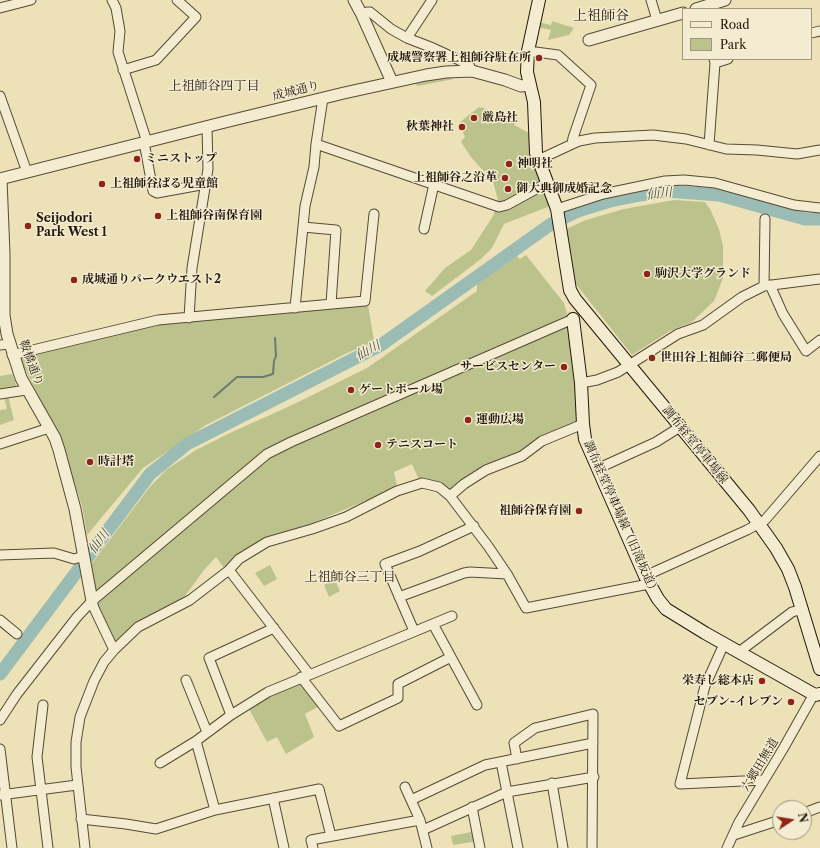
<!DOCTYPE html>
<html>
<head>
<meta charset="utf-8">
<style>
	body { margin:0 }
	#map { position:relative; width:820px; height:848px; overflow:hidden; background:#ede1b7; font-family:"Libre Caslon Text",serif }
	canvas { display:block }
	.legend { position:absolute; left:682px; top:8px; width:130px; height:52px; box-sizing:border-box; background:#f3ecd0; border:1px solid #9f9781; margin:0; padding:5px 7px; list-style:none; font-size:12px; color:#22180b }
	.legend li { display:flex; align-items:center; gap:8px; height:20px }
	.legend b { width:20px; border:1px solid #9f9781 }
	.north { position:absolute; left:772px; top:800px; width:40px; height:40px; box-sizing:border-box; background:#f3ecd0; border:1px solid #9f9781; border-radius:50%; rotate:78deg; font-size:11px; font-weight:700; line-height:16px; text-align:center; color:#22180b }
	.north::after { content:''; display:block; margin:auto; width:14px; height:18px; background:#8f2418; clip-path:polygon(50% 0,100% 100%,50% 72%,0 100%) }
</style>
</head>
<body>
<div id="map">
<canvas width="820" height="848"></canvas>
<ul class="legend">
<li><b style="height:5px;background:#f3ecd0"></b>Road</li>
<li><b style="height:11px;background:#bcc28c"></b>Park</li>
</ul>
<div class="north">N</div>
</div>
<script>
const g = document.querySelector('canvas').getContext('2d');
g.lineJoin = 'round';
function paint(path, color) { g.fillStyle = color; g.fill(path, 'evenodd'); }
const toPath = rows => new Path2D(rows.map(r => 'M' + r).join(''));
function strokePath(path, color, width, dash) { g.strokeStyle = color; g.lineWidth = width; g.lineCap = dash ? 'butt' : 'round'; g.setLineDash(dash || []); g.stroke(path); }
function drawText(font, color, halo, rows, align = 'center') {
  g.font = font + ' "Libre Caslon Text","Noto Serif JP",serif'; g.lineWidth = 3; g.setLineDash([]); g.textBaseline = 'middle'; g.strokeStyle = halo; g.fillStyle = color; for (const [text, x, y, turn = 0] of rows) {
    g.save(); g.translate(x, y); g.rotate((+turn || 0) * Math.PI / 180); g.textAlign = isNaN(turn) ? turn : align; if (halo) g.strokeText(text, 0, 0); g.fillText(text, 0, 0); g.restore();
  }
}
const green = toPath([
	[552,21,574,28,569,35,548,40,551,30,537,27,538,22,551,25],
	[452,74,453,79,418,86,413,82],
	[479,107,481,108,481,107,515,122,514,125,531,134,550,206,504,224,492,248,481,259,432,296,425,291,445,268,471,250,493,216,498,200,493,182,471,157,461,142,465,137,459,123],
	[674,200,705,202,710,209,719,229,723,246,723,278,714,301,692,322,670,331,632,355,572,279,564,230,586,220,624,209],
	[513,253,520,259,526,255,564,303,568,317,580,420,452,492,420,482,412,464,394,472,397,486,365,501,291,532,225,569,216,557,204,570,182,600,116,645,100,612,90,566,149,488,166,470,196,450,232,432,290,406,367,368,477,291,477,283],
	[368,305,374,341,345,354,206,425,143,468,87,535,82,506,59,437,19,357,157,323,275,314],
	[12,374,18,390,0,393,0,376],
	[8,396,14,420,0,425,0,410,7,409,4,397],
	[270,565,277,579,264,586,255,573],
	[335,580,340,591,329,597,324,585],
	[301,680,321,705,305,714,314,737,286,754,277,737,267,742,248,707],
	[476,831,478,841,453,845,451,836]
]);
const stream = toPath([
	[214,397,237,377,263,377,273,374,274,361,276,356,275,338]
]);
const river = toPath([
	[0,674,150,474,187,444,381,345,551,224,578,211,610,201,640,195,666,191,719,195,805,219,820,219]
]);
const minor = toPath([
	[112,0,116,8,120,31,118,52,147,142],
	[651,0,657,20],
	[0,8,31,0],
	[362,15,367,12,370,12,391,29,407,38,433,48,459,60,469,65,472,71],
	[811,33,820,31],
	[407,38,432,0],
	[528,51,558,55,591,85,573,138,572,144],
	[715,63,728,59],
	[123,70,156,60,196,17,177,0],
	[0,96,27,172],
	[144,142,153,191,157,193,206,184],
	[316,144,499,207,507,205,547,183],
	[709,145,715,63,714,59],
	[538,160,579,141,595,138,653,135,686,139,726,149,757,150,797,154,820,150],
	[557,209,603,194,665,181,684,180,715,183,794,205,820,208],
	[303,227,336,230,331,304],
	[424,229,434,184],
	[770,285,783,314,806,351,820,340],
	[764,286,765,219],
	[295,308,305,206,314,167,316,144,323,98],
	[189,318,192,268,208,169,207,127],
	[0,345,9,344],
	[12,355,158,320,365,301,374,214],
	[581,383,597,380,618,372,678,334,703,325,742,297,764,286,820,279],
	[0,394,26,390],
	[0,444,49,428],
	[599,468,656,442,680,427],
	[450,496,464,484,486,470,522,456,542,441,583,424],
	[0,555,54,553,74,559,84,556],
	[229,570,309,674],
	[645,576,747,530,765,520,820,456],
	[399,597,464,573,470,572,507,574],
	[92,601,94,608,114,650],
	[0,620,17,634],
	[433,624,477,705],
	[414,631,385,564,420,551,474,526],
	[724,644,705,686,680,784,764,780],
	[739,652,792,612,803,609],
	[301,677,339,726,398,698,398,684,451,657],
	[186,680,207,732],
	[43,705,37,757,48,848],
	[231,715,209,658,274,628],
	[0,720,17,694,77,617,92,601,267,454,291,442,573,319],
	[196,741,215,810],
	[0,749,12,848],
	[517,759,514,743,535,728,593,714,592,848],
	[501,762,518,848],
	[160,763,196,741,231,715,268,692,452,616],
	[552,783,563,848],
	[405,787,420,820,427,848],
	[0,795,77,785],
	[273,798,284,848],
	[411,800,485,765,593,743],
	[472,807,480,848],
	[804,813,820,807],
	[81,819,126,824,156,829,215,810,319,789,331,836],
	[423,830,507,792,594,777],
	[734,835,780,820],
	[85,848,76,767,76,742,80,717,94,681,104,662,114,650,138,627,190,600,229,570,239,559,267,542,312,529,346,517,397,491,422,483,439,487,450,496,488,546,507,574,526,608,649,584],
	[313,848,311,840,420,820],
	[727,848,739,822,783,749,814,694]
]);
const tertiary = toPath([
	[354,0,362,15,392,82],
	[696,9,725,0],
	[589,40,683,13],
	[0,179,225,122,344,93,426,75,446,72,472,71,505,80,521,86,530,85],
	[1,179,4,254,4,315,7,334,21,378,55,438,59,450,75,509,92,601]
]);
const secondary = toPath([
	[539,0,528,51,527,72,534,102,536,153,557,209,570,290,575,299,749,510,776,548,788,569,795,587,820,669],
	[573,319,581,383,583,424,585,439,645,576,658,599,666,609,705,633,815,695,820,694]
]);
const markers = [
	[539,58,4,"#8f2418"],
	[474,118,4,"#8f2418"],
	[462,127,4,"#8f2418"],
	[137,159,4,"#8f2418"],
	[509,164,4,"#8f2418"],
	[505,178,4,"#8f2418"],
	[102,184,4,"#8f2418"],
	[508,189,4,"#8f2418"],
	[158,216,4,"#8f2418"],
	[28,226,4,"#8f2418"],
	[647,274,4,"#8f2418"],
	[74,280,4,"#8f2418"],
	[652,358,4,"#8f2418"],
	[564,367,4,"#8f2418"],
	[351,390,4,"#8f2418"],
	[468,420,4,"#8f2418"],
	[378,445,4,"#8f2418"],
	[90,462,4,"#8f2418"],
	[579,511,4,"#8f2418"],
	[762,681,4,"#8f2418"],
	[791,702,4,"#8f2418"]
];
const poiNames = [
	["成城警察署上祖師谷駐在所",531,58,"right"],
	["厳島社",482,118],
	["秋葉神社",454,127,"right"],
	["ミニストップ",145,159],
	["神明社",517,164],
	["上祖師谷之沿革",497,178,"right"],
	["上祖師谷ぱる児童館",110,184],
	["御大典御成婚記念",516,189],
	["上祖師谷南保育園",166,216],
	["Seijodori",36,219],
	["Park West 1",36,233],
	["駒沢大学グランド",655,274],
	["成城通りパークウエスト2",82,280],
	["世田谷上祖師谷二郵便局",660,358],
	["サービスセンター",556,367,"right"],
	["ゲートボール場",359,390],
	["運動広場",476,420],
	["テニスコート",386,445],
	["時計塔",98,462],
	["祖師谷保育園",571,511,"right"],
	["栄寿し総本店",754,681,"right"],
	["セブン-イレブン",783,702,"right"]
];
const streetNames = [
	["成城通り",296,91,-14],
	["鞍橋通り",31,363,69],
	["調布経堂停車場線",695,445,51],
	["調布経堂停車場線（旧滝坂道）",621,518,66],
	["六郷田無道",760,765,-59]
];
const neighbourhoodNames = [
	["上祖師谷四丁目",214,86],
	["上祖師谷三丁目",350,577]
];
const waterNames = [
	["仙川",659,194,-6],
	["仙川",368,351,-28],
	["仙川",99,542,-53]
];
const quarterNames = [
	["上祖師谷",601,16]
];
paint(green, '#bcc28c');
strokePath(stream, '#6a7a71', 2);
strokePath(river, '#9abcb5', 13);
strokePath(minor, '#554a36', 11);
strokePath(tertiary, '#554a36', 13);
strokePath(secondary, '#22180b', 14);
strokePath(minor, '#f3ecd0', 9);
strokePath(tertiary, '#f3ecd0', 11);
strokePath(secondary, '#f3ecd0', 12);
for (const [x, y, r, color] of markers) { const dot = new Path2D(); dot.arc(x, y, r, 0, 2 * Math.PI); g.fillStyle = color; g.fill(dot); strokePath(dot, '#f3ecd0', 1.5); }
drawText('bold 12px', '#22180b', '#f3ecd0', poiNames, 'left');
drawText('12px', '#22180b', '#f3ecd0', streetNames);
drawText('13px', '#22180b', '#f3ecd0', neighbourhoodNames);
drawText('italic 13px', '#4c5146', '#f3ecd0', waterNames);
drawText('14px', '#22180b', '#f3ecd0', quarterNames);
</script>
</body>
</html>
